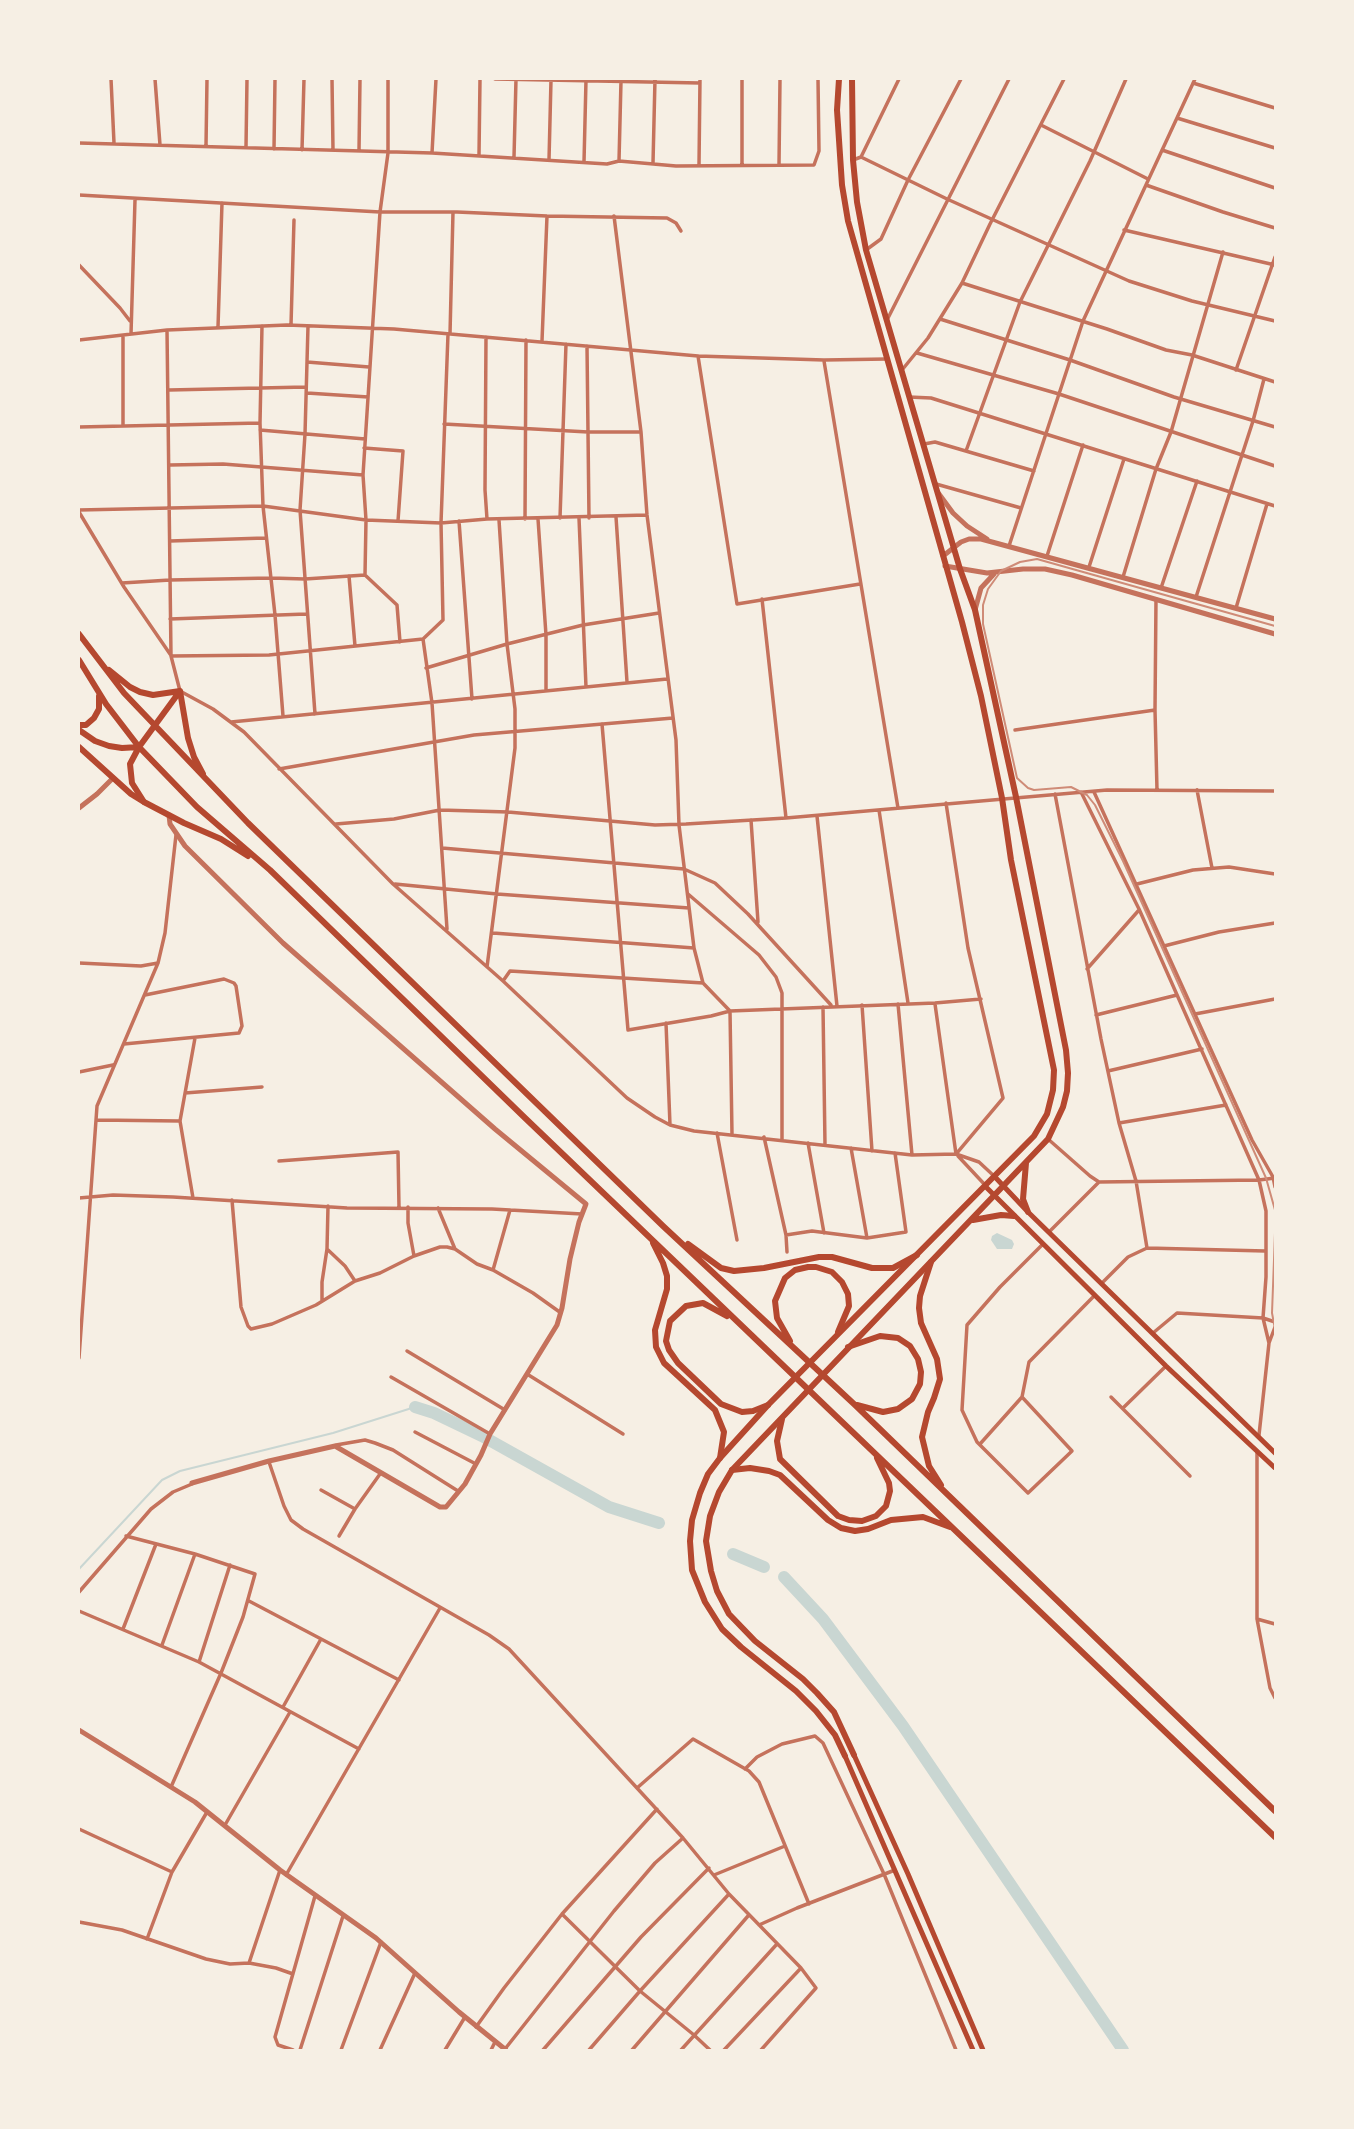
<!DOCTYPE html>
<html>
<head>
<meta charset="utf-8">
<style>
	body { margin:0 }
	#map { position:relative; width:1354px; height:2129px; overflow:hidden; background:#f6efe4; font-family:"Golos Text",sans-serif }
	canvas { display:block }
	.frame { position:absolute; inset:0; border:80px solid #f6efe4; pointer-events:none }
</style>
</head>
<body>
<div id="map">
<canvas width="1354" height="2129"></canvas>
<div class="frame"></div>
</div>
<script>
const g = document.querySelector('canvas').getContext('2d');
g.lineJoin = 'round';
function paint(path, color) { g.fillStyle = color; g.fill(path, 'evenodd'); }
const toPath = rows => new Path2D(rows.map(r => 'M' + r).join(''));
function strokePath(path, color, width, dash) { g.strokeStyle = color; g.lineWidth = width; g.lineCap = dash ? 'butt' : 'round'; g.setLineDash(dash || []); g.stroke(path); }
const water = toPath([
	[997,1233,1012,1240,1014,1244,1012,1249,997,1249,991,1240,992,1236]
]);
const stream = toPath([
	[79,1569,162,1480,180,1471,333,1433,415,1407]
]);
const river = toPath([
	[415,1407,434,1413,482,1436,609,1507,659,1523],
	[733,1554,764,1567],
	[784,1577,823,1619,903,1726,1123,2050]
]);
const minor = toPath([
	[111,79,114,143],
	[155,79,160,145],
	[332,79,333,150],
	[495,79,700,83],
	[1193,83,1275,108],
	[1177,118,1275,148],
	[1041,125,1148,179],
	[79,143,432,153,607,164,619,161,676,166,814,165,819,151,818,79],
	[206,146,207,79],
	[246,147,247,79],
	[274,149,275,79],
	[302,150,304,79],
	[1162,150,1275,188],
	[359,151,360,79],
	[432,153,436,79],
	[479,155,480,79],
	[514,157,516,79],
	[861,157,947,199,1129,281,1192,301,1275,321],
	[549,160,551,80],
	[853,160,861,157,899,79],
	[619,161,621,81],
	[584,162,586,80],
	[653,163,655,79],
	[699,165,700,79],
	[742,165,742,79],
	[779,165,780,79],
	[1146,185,1223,212,1275,228],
	[79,195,380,212,457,212,547,216,667,218,676,223,681,231],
	[614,216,641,432,647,515,676,740,679,825,694,948,703,983,730,1011],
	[1124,230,1275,265],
	[866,250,881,239,908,180,961,79],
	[79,265,120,308,130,321],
	[962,283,1107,329,1166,350,1192,355,1275,382],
	[940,319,1070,360,1174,397,1275,427],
	[887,320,1009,79],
	[291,325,294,220],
	[262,326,260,423,263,506,275,615,283,716],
	[308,326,305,434,300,510,315,714],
	[218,327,222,203],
	[167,330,171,656,180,691,213,709,244,732,393,884,503,981,627,1098,655,1117,670,1125,694,1131,912,1155,956,1154,979,1162,994,1176],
	[131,334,135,200],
	[450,334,453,212],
	[486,337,485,490,487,519],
	[79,340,167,330,287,325,394,329,698,356,824,360,887,359],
	[542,341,547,216],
	[587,346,589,518],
	[917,353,1059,394,1275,466],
	[698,356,737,604,860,584],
	[824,361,898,808],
	[307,362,369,367],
	[902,370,928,338,962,283,990,224,1064,79],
	[1236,370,1275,257],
	[169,390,306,387],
	[307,393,368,397],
	[909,397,931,398,1275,506],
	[444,424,588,432,641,432],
	[123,426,123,335],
	[79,427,260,423],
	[260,430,365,439],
	[924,444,935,442,1034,471],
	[364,448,403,451,398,521],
	[966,451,1020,302,1090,161,1126,79],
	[170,465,223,464,363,475],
	[936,484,1021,508],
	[79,510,263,506,366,520,441,523,487,519,647,515],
	[79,512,124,587,170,654],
	[616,517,627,682],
	[560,518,566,344],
	[579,518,586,687],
	[525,519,526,340],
	[538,519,546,635,546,691],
	[459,521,472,699],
	[170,541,265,538],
	[1009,546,1083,321,1195,79],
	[1047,556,1083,445],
	[1089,567,1124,459],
	[365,575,366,520,363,475,380,212,388,153,388,79],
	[349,576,355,646],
	[1123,577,1156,469,1171,432,1223,252],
	[122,583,170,580,271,578,305,579,365,575,397,605,400,642],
	[1161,588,1197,481],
	[1196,597,1253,421,1264,379],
	[762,599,786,818],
	[1156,599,1155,710,1157,790],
	[1236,608,1267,504],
	[170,619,306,614],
	[423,639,443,620,441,523,448,334],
	[423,639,432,703,447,929],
	[171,656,269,655,423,639],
	[426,668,507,644,583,625,659,613],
	[231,722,667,679],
	[602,724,628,1030,711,1016,730,1011,935,1003,981,999],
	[1015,730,1155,710],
	[279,769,474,735,673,718],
	[1197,790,1212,868],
	[1081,792,1139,909,1259,1180,1266,1211,1266,1277,1263,1318,1269,1343],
	[1094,792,1252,1140,1273,1177,1275,1187],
	[1055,794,1101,1039,1119,1123,1136,1181,1147,1248],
	[946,803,968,948,1003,1098,956,1154],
	[879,810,908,1003],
	[817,816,837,1006],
	[751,820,758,922],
	[336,824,394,819,440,810,508,812,655,825,686,824,786,818,1107,790,1275,791],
	[442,848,684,869,715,883,748,914,831,1005],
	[395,884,497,894,689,908],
	[1137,884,1193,870,1229,867,1275,874],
	[688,894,759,955,776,977,782,993,782,1140],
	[493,933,694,948],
	[1164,946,1219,932,1275,923],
	[79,963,141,966,158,963],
	[487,967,515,748,515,709,507,644,499,520],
	[1087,969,1139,910],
	[503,981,510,971,703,983],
	[898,1004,912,1155],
	[935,1004,956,1154],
	[862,1005,872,1151],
	[823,1007,825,1145],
	[730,1011,732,1134],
	[1195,1014,1275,999],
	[1096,1015,1177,995],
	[666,1023,670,1125],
	[124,1044,239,1033,242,1026,236,986,234,983,224,979,145,995],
	[1108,1071,1202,1049],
	[79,1072,113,1065],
	[185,1093,262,1087],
	[96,1120,180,1121],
	[1119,1123,1226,1105],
	[717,1133,737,1240],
	[764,1137,786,1235,787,1252],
	[1048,1139,1090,1176,1099,1182],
	[808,1143,824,1233],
	[851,1148,867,1238],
	[958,1156,986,1186],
	[279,1161,398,1152,399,1207],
	[1099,1182,1259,1180,1275,1178],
	[79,1198,113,1195,173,1197,347,1208,492,1209,582,1214],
	[193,1198,180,1121,195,1038],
	[232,1200,241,1307,248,1326,251,1329,272,1324,316,1305,355,1281,380,1273,414,1256,408,1223,408,1207],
	[438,1208,455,1249],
	[510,1210,493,1270,533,1293,561,1313],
	[1049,1232,1099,1182],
	[786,1235,812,1231,867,1238,906,1232,895,1153],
	[1043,1244,1000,1287,967,1325,962,1410,977,1442,1028,1493,1072,1451,1022,1397,1029,1362,1095,1295],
	[327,1249,345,1266,355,1281],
	[414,1256,440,1247,447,1247,455,1249,477,1264,493,1270],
	[1102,1283,1128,1257,1147,1248,1265,1251],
	[322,1301,322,1282,327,1249,328,1206],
	[1153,1333,1177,1313,1263,1318,1275,1322],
	[407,1351,505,1410],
	[79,1358,97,1106,158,963,165,933,176,835],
	[527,1374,623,1434],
	[391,1377,490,1434],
	[1111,1397,1190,1476],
	[1123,1408,1166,1366],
	[415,1432,476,1464],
	[1259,1435,1269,1343,1275,1327],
	[980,1444,1022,1397],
	[336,1445,365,1440,375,1443,393,1450,458,1491],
	[1257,1453,1257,1619,1270,1688,1275,1698],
	[269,1462,284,1506,291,1520,303,1529,489,1635,509,1649,683,1838,729,1894,640,1991,589,2050],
	[321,1490,355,1509],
	[126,1536,195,1554,255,1574,243,1617,221,1673,171,1787],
	[339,1536,355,1509,380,1474],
	[79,1592,151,1509,173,1492,192,1484],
	[249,1601,399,1680],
	[79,1611,199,1662,359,1749],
	[1257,1619,1275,1624],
	[123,1629,156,1544],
	[162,1645,195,1554],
	[199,1662,230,1565],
	[283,1707,321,1639],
	[745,1769,757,1757,782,1744,815,1736,823,1743,884,1874,956,2050],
	[637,1788,693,1739,749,1771,759,1782,809,1904],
	[225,1825,290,1712],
	[79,1829,172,1872],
	[286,1875,440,1608],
	[714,1875,785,1846],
	[562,1914,640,1991,694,2035,710,2050],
	[79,1922,122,1930,206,1959,230,1964,249,1963,276,1968,293,1974],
	[759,1925,797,1908,895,1870],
	[147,1939,172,1872,207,1812],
	[249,1963,280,1870],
	[476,2027,504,1988,562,1914,657,1809],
	[505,2049,614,1911,655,1863,683,1838],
	[293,2050,278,2045,275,2037,315,1896],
	[300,2050,343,1916],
	[341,2050,381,1942],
	[380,2050,415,1973],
	[445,2050,465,2017],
	[491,2050,495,2042],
	[543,2050,641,1937,709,1868],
	[632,2050,748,1916],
	[681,2050,777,1944],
	[724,2050,801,1968,729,1894],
	[761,2050,816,1988,801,1968]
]);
const tertiary = toPath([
	[939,494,953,513,967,526,987,539],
	[943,556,961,542,969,539,981,539,1275,619],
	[945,566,987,573,1023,569,1045,569,1072,575,1275,634],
	[975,610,981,588,994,574],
	[79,808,97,794,113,778],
	[169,815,170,824,185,846,283,943,495,1129,586,1204,579,1222,570,1259,562,1308,557,1325,490,1434,481,1455,465,1484,446,1507,440,1507,335,1446,269,1461,192,1483],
	[79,1730,195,1802,280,1870,376,1938,459,2012,506,2050]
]);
const secondary = toPath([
	[995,1177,1028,1212,1275,1453],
	[986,1187,1166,1366,1275,1468],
	[854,1755,908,1874,983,2050],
	[845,1756,973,2050]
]);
const primary = toPath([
	[839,79,837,110,842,185,848,221,962,622,981,696,1002,798,1011,860,1054,1070,1053,1090,1047,1114,1034,1136,768,1405,720,1458,708,1474,700,1493,692,1520,690,1541,692,1570,705,1602,722,1629,741,1647,796,1691,816,1711,835,1735,845,1756],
	[852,79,853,160,857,202,866,250,960,569,975,610,1016,797,1066,1050,1068,1073,1067,1091,1063,1107,1048,1139,732,1470,719,1492,710,1516,706,1541,711,1571,717,1591,729,1614,755,1641,803,1679,817,1693,834,1712,854,1755],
	[79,747,131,794,144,802],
	[1026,1163,1023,1199,1028,1212],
	[973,1220,1001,1215,1014,1216]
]);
const trunk = toPath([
	[79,634,124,693,248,823,663,1226,854,1404,1275,1811],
	[79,660,106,704,139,747,197,807,270,870,523,1116,1275,1837],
	[109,670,130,687,140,692,153,695,180,691],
	[180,691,139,747,130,764,132,783,144,802,184,823,221,839,248,856],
	[180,691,188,738,194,757,203,774],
	[79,725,86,725,94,718,99,709,99,696],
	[79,730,95,741,109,746,122,748,139,747],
	[653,1243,663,1263,667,1276,667,1289,655,1330,656,1347,664,1363,715,1410,724,1432,720,1458],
	[688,1244,721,1268,734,1271,764,1268,819,1257,832,1257,872,1268,893,1268,917,1255],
	[931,1262,920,1296,919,1308,921,1323,937,1359,940,1379,934,1398,928,1412,922,1437,929,1466,941,1485],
	[727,1316,703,1303,686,1306,670,1321,666,1341,669,1350,678,1363,721,1404,742,1412,753,1411,768,1405],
	[790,1341,777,1318,775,1301,785,1278,795,1270,808,1267,816,1267,832,1272,842,1282,848,1294,849,1306,838,1332],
	[848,1347,880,1336,898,1338,910,1346,918,1359,921,1372,920,1384,912,1399,898,1409,883,1412,857,1405],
	[782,1419,777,1441,780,1459,838,1516,849,1520,862,1521,876,1516,886,1506,890,1491,889,1483,877,1458],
	[732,1470,750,1468,769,1471,780,1475,828,1520,841,1528,855,1531,868,1529,891,1520,923,1517,950,1527]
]);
const tram = toPath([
	[1275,626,1037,559,1020,562,1001,571,988,589,983,605,983,624,1017,778,1028,788,1034,790,1071,787,1087,795,1095,805,1123,861,1266,1178,1275,1210],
	[1275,1233,1272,1313,1275,1329]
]);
paint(water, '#c9d6d2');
strokePath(stream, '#c9d6d2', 2);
strokePath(river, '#c9d6d2', 12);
strokePath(minor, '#c5725c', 3.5);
strokePath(tertiary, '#c5725c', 5);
strokePath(secondary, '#b5482f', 5);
strokePath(primary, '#b5482f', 6);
strokePath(trunk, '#b5482f', 6);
strokePath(tram, '#cf8b77', 2);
</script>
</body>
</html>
